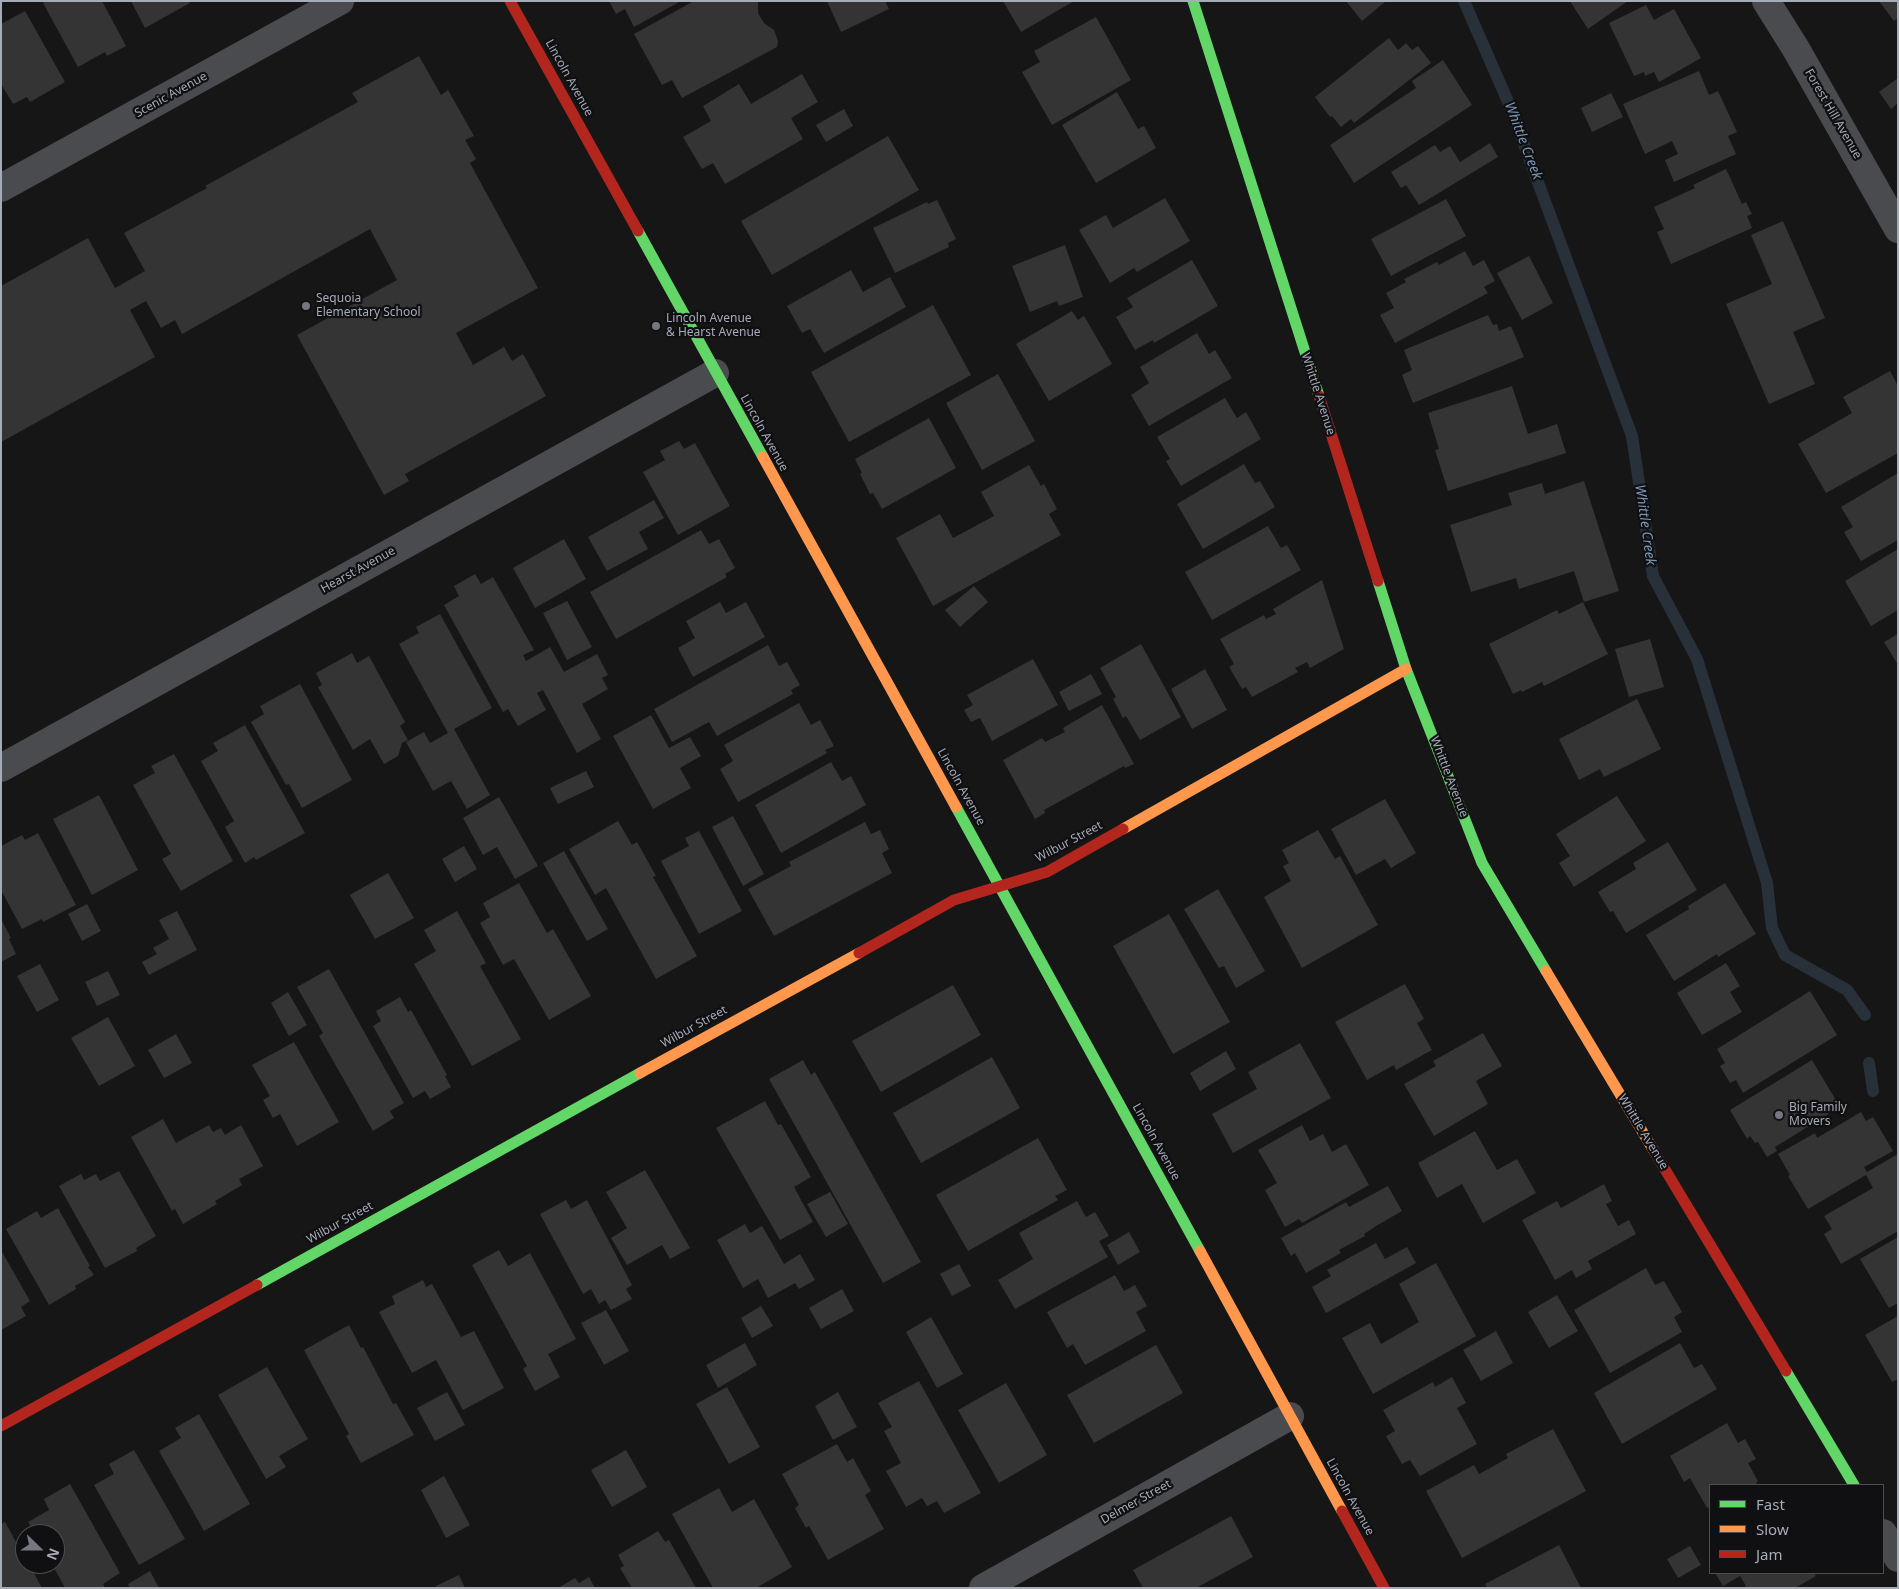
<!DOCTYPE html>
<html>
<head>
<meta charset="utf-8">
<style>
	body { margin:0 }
	#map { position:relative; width:1899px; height:1589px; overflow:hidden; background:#161616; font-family:"Noto Sans",sans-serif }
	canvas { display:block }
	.frame { position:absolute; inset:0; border:2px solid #a6abb8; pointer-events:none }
	.legend { position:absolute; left:1709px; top:1484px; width:175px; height:90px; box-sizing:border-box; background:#101012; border:1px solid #4c4e54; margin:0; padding:6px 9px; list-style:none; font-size:15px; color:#a6abb8 }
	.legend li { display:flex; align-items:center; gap:10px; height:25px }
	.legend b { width:25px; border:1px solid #4c4e54 }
	.north { position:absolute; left:15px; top:1524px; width:50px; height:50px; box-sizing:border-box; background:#101012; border:1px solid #4c4e54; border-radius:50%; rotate:112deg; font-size:14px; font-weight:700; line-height:20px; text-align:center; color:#a6abb8 }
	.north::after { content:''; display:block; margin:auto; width:18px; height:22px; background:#74777f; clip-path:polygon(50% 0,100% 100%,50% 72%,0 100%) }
</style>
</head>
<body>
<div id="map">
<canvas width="1899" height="1589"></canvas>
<div class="frame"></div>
<ul class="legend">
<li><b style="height:6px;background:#63d668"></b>Fast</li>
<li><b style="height:6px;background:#ff974d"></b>Slow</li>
<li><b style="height:6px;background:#b3261e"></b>Jam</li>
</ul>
<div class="north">N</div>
</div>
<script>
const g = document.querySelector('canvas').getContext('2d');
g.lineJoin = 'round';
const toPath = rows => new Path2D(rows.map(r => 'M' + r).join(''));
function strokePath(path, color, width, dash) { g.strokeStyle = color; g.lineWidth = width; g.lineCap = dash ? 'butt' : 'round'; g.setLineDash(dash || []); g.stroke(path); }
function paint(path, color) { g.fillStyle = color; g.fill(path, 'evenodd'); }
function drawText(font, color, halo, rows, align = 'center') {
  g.font = font + ' "Noto Sans",sans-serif'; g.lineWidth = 4.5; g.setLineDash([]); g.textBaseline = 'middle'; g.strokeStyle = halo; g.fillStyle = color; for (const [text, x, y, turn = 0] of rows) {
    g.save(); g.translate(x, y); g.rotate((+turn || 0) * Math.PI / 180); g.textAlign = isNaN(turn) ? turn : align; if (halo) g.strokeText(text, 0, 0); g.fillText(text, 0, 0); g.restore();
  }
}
const stream = toPath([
	[1464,1,1509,104,1632,436,1653,576,1697,659,1767,883,1772,928,1785,955,1847,990,1865,1015],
	[1869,1063,1873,1091]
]);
const building = toPath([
	[47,1,102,1,126,46,107,56,105,52,78,67,43,3],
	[131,1,188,1,190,3,145,28],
	[609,1,681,1,634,27,625,9,616,14],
	[694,1,758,1,758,13,764,23,774,30,778,41,777,47,682,98,672,80,662,85,634,34],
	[827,1,885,1,889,9,841,32],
	[1003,1,1074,1,1021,32],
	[1346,1,1386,1,1362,21],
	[1570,1,1628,1,1588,29],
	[1879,1,1898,1,1898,18,1894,21],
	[1646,5,1654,20,1674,9,1701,58,1659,82,1654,72,1645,76,1644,72,1634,76,1609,23],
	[25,11,65,82,30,102,27,97,13,104,1,84,1,24],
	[1096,17,1131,80,1052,125,1022,72,1040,62,1034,51],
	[1389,38,1398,50,1406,43,1412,50,1418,46,1431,63,1354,123,1351,119,1341,127,1332,116,1330,117,1315,97],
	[419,56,441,95,448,90,474,136,465,140,476,159,470,163,538,288,456,333,473,365,504,347,512,361,523,354,546,396,405,474,409,481,384,495,297,335,397,280,370,229,182,334,175,320,161,328,146,301,130,310,155,357,1,442,1,286,88,238,115,288,145,271,124,233,207,188,205,186,358,102,352,93],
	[1443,60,1472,105,1354,183,1330,145,1416,88,1412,81],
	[1699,71,1709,95,1718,91,1737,132,1728,136,1736,154,1674,182,1665,160,1678,154,1672,141,1645,154,1623,104],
	[802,74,818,102,791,118,803,139,725,184,713,163,702,169,683,137,711,121,703,106,739,84,751,104],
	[1898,78,1898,103,1891,109,1879,92],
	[1117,92,1138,129,1144,126,1156,148,1096,183,1062,125],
	[1611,93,1623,117,1592,132,1581,108],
	[844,109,853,126,826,142,816,125],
	[888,136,919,190,772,275,741,221],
	[1490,143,1498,157,1419,205,1406,185,1401,188,1391,172,1435,145,1440,152,1450,146,1460,162],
	[1726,169,1742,204,1746,202,1752,214,1747,216,1752,228,1671,264,1657,232,1664,229,1654,207,1695,188,1693,185],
	[1165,198,1190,241,1137,272,1134,268,1110,283,1079,230,1106,215,1113,228],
	[1446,199,1466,236,1391,276,1371,239],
	[937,200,956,239,948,243,949,247,895,273,873,228,927,202,928,204],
	[1783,221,1825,318,1793,332,1815,384,1769,404,1726,304,1772,284,1751,235],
	[1065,245,1083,297,1059,306,1057,301,1030,312,1012,266],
	[1465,251,1473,266,1484,260,1495,281,1484,287,1488,293,1395,343,1380,315,1394,308,1386,293,1406,282,1404,279,1437,262,1439,265],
	[1529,256,1553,303,1522,320,1497,273],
	[1192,260,1218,306,1154,343,1153,340,1135,350,1116,317,1133,307,1127,298],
	[851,270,863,292,890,277,906,307,824,353,810,329,802,333,787,306],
	[933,305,971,375,849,442,811,372],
	[1072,311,1078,320,1084,316,1112,364,1049,401,1016,344],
	[1488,315,1493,325,1497,324,1499,331,1511,326,1524,357,1413,403,1402,375,1412,370,1404,350],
	[1197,333,1209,354,1215,350,1232,378,1149,426,1131,395,1149,383,1140,367],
	[1890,371,1898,386,1898,453,1826,493,1798,444,1852,413,1843,397],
	[998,374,1035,441,982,470,946,403],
	[1512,386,1528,434,1557,424,1566,453,1448,491,1435,450,1439,449,1428,413],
	[1225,398,1237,418,1246,412,1261,439,1181,486,1166,461,1170,459,1157,437],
	[929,418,956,468,882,509,873,493,870,494,860,474,862,473,855,459],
	[679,441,684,449,695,443,730,506,678,535,643,472,665,460,660,451],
	[1244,464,1255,483,1260,481,1275,507,1203,549,1177,504],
	[1029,465,1041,486,1044,484,1057,509,1049,514,1061,535,933,606,896,538,940,514,953,538,994,516,981,492],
	[1898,473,1898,540,1861,561,1844,532,1853,527,1841,507],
	[1584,481,1619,591,1584,602,1574,571,1519,589,1516,578,1471,592,1450,525,1512,505,1508,493,1542,483,1545,494],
	[654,500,664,518,639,532,648,549,607,571,588,537],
	[1268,526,1281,548,1287,545,1301,570,1212,620,1185,572],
	[701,530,709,544,719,539,735,568,725,574,727,577,616,639,590,592],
	[564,539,586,579,535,608,513,568],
	[1898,549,1898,610,1871,626,1845,581],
	[475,574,481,584,493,577,534,650,523,655,526,661,550,647,564,672,597,654,608,675,602,678,608,689,582,704,601,739,577,753,543,690,537,693,546,710,518,726,508,709,503,712,444,605,459,596,454,586],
	[1322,580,1344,649,1310,668,1307,662,1295,668,1298,672,1252,697,1246,687,1242,689,1229,667,1234,664,1220,639,1264,615,1266,619,1276,614,1273,609],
	[974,586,988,602,960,627,945,610],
	[567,601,592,647,567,660,543,613],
	[720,602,726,613,746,602,765,637,693,677,678,648,695,638,686,621],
	[1583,602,1608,654,1544,686,1542,682,1522,692,1521,690,1513,694,1489,644,1557,610,1559,614],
	[440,614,492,708,454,729,490,795,467,809,451,781,433,791,406,742,424,732,430,743,448,733,399,644,419,633,416,627],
	[1898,634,1898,665,1884,642],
	[1650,639,1664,687,1629,697,1615,649],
	[1141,644,1181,717,1140,740,1126,716,1123,718,1113,699,1116,697,1100,668],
	[768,645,779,666,787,662,800,685,791,690,793,694,717,736,709,722,672,742,654,709],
	[352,653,357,663,369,656,405,722,400,726,408,740,402,743,398,756,384,764,370,739,353,750,318,687,322,685,316,673],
	[1033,659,1058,705,992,741,980,718,971,722,964,710,973,705,967,695],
	[1205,669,1227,710,1192,729,1171,689],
	[1091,674,1102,694,1069,711,1059,692],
	[300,684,352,780,302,808,289,784,286,785,251,722,264,714,260,706],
	[1637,699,1661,749,1604,777,1600,769,1579,780,1559,739],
	[799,703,811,725,820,720,834,746,825,750,827,753,738,802,720,769,733,761,724,745],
	[1102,705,1134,764,1125,768,1124,766,1044,810,1045,813,1035,819,1003,760,1042,738,1045,742,1065,732,1063,728],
	[651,715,669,748,690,737,701,756,680,768,691,788,653,809,613,736],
	[245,725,305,833,256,860,254,857,245,863,225,827,234,821,201,761,218,751,213,743],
	[174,754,233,861,181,891,162,859,171,854,133,785,155,773,151,766],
	[831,762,842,781,851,776,866,805,781,853,755,805],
	[586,771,594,787,558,804,550,788],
	[99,795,138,870,92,895,53,819],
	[1617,796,1646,841,1574,887,1559,863,1570,856,1556,834],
	[499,797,538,866,515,879,497,847,483,855,463,818],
	[1385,799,1416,853,1391,868,1385,859,1356,875,1331,829],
	[733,816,764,874,743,886,712,827],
	[618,821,632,845,637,842,656,876,653,877,697,956,656,979,606,888,595,895,569,849],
	[865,822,871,834,880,830,889,849,882,853,892,873,774,936,748,889,791,866,789,862],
	[1318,830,1335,859,1340,856,1378,925,1302,968,1264,897,1291,881,1283,866,1289,863,1282,850],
	[699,831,742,911,699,934,661,861,689,846,685,838],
	[38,833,76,905,43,922,42,919,22,929,1,890,1,846,22,835,25,840],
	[1668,842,1697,890,1626,933,1613,911,1610,912,1598,892,1636,869,1633,863],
	[464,846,477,869,455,882,442,859],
	[564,851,608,929,587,941,543,863],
	[388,873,414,918,375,939,350,895],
	[519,883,547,933,553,929,591,996,549,1020,514,959,503,965,480,923,490,917,483,903],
	[1725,883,1756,934,1718,957,1717,954,1674,981,1646,935,1689,909,1688,906],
	[1218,889,1265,971,1236,988,1224,966,1219,968,1184,909],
	[87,904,101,931,82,941,68,914],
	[177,911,197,950,149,975,142,962,157,954,153,948,169,939,159,920],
	[457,911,486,963,480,966,521,1039,472,1066,414,964,436,951,424,930],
	[1169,914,1230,1022,1173,1054,1113,946],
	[1,919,11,938,9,939,16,954,1,962],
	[1726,963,1740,986,1730,992,1742,1012,1702,1035,1677,993],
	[40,964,59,1000,37,1012,17,976],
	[329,969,404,1103,390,1111,394,1118,373,1131,319,1036,323,1033,297,987],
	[108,971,120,995,97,1006,85,982],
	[1405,984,1424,1019,1417,1023,1432,1050,1396,1070,1394,1065,1367,1080,1335,1022],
	[953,985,981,1035,881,1092,852,1041],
	[1810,991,1837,1035,1743,1093,1736,1080,1730,1083,1720,1066,1725,1063,1717,1049],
	[288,992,307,1025,289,1036,271,1003],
	[400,997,408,1012,411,1010,447,1075,445,1076,451,1087,430,1099,425,1091,413,1098,373,1026,381,1021,376,1011],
	[108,1017,135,1066,99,1086,71,1038],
	[1483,1033,1502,1066,1476,1081,1488,1104,1434,1136,1404,1084,1436,1066,1433,1061],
	[176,1034,192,1063,164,1078,148,1050],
	[294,1042,339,1122,297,1146,280,1114,273,1118,263,1100,270,1096,252,1065],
	[1300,1043,1331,1098,1233,1153,1212,1114,1257,1089,1248,1072],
	[1226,1051,1236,1069,1200,1091,1190,1073],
	[992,1057,1020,1108,921,1163,893,1113],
	[803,1060,811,1075,815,1072,921,1262,883,1283,769,1079],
	[1812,1060,1840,1107,1775,1147,1777,1151,1767,1157,1758,1142,1755,1143,1750,1136,1747,1139,1730,1110],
	[765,1101,778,1125,781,1124,811,1177,794,1187,813,1222,780,1240,716,1128],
	[1861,1112,1866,1121,1873,1117,1893,1151,1864,1167,1867,1172,1898,1154,1898,1231,1841,1264,1824,1234,1832,1229,1824,1216,1873,1188,1866,1175,1808,1209,1788,1176,1790,1175,1778,1154,1815,1133,1817,1138],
	[163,1119,176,1143,209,1125,213,1132,221,1128,225,1135,241,1125,263,1166,239,1179,242,1185,215,1201,217,1204,183,1224,175,1209,172,1211,131,1137],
	[1302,1125,1310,1141,1323,1134,1332,1152,1346,1144,1369,1185,1302,1223,1299,1219,1285,1227,1265,1190,1277,1183,1258,1150],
	[1475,1131,1497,1170,1517,1159,1536,1193,1483,1223,1462,1184,1437,1198,1418,1163],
	[1038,1138,1067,1190,1055,1196,1058,1200,968,1251,936,1195],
	[645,1170,690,1248,670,1259,662,1245,627,1265,611,1238,627,1228,606,1192],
	[119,1171,156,1236,136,1248,137,1251,105,1268,59,1186,81,1174,84,1180,96,1174,100,1181],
	[1604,1184,1612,1201,1606,1204,1618,1226,1629,1220,1636,1234,1588,1261,1592,1269,1576,1278,1572,1270,1555,1280,1522,1220,1557,1201,1561,1208],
	[1388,1186,1402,1211,1376,1226,1364,1234,1365,1236,1339,1250,1341,1253,1306,1273,1295,1253,1291,1256,1281,1238,1346,1202,1349,1207],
	[830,1192,848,1224,826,1237,807,1204],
	[566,1200,571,1209,587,1200,632,1285,626,1289,632,1299,611,1310,605,1300,599,1304,591,1289,583,1294,540,1214],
	[1077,1201,1086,1217,1095,1212,1109,1236,1099,1241,1108,1257,1015,1309,998,1280,1033,1259,1019,1233],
	[58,1208,90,1266,88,1267,94,1275,75,1286,76,1289,49,1305,6,1229,37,1211,41,1218],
	[745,1224,750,1233,762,1226,784,1264,800,1254,815,1280,799,1289,795,1283,768,1298,758,1279,743,1288,717,1240],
	[1129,1232,1140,1252,1118,1265,1107,1245],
	[1898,1237,1898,1303,1889,1308,1860,1259],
	[1376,1243,1385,1259,1407,1247,1416,1263,1326,1313,1312,1287,1331,1276,1327,1270],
	[1,1250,30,1301,21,1307,26,1316,1,1330],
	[499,1250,508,1266,530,1253,576,1339,548,1354,560,1377,535,1391,523,1369,527,1366,472,1265],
	[1436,1263,1476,1336,1373,1394,1342,1338,1370,1323,1381,1344,1419,1322,1399,1284],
	[959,1264,971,1286,952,1296,940,1274],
	[1646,1268,1655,1285,1664,1281,1682,1312,1674,1317,1682,1332,1610,1373,1574,1310],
	[1115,1275,1124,1291,1135,1285,1147,1306,1136,1312,1146,1331,1085,1365,1073,1344,1067,1348,1047,1312],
	[423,1280,426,1287,432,1284,461,1337,474,1331,504,1388,463,1410,436,1360,412,1373,379,1312,395,1304,392,1296],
	[842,1289,854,1311,821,1329,809,1308],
	[1557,1295,1578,1331,1549,1348,1528,1312],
	[761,1306,773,1326,752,1338,741,1318],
	[606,1310,629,1351,604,1365,581,1323],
	[1898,1316,1898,1379,1892,1382,1865,1335],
	[931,1317,963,1374,937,1388,906,1332],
	[349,1325,361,1348,363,1347,393,1404,396,1403,414,1435,361,1463,346,1436,349,1434,304,1350],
	[1496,1331,1513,1363,1481,1381,1463,1350],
	[745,1343,757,1365,718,1388,706,1365],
	[1680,1343,1694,1368,1702,1364,1717,1389,1622,1444,1594,1393],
	[1156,1345,1183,1393,1094,1443,1067,1395],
	[267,1367,308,1439,279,1456,286,1467,266,1479,218,1395],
	[1452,1377,1466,1403,1457,1408,1477,1444,1420,1476,1410,1460,1402,1464,1386,1436,1395,1431,1383,1410,1433,1382,1435,1387],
	[919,1381,981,1493,944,1513,937,1501,927,1506,922,1498,906,1507,886,1471,901,1463,884,1431,892,1427,878,1403],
	[1006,1383,1047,1455,999,1483,958,1410],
	[727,1387,760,1447,729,1464,696,1404],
	[447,1392,465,1425,435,1441,417,1408],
	[838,1392,857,1427,833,1440,815,1406],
	[199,1414,250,1504,204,1531,159,1451,181,1438,175,1428],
	[1727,1423,1738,1443,1745,1439,1756,1459,1748,1463,1758,1481,1756,1482,1758,1485,1710,1485,1710,1507,1707,1508,1690,1478,1684,1482,1670,1456],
	[1553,1429,1586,1491,1462,1558,1426,1491,1474,1465,1479,1474,1508,1458,1506,1454],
	[837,1444,847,1462,853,1458,871,1491,865,1495,884,1529,828,1560,809,1526,806,1528,795,1508,799,1505,782,1474],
	[134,1450,185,1539,139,1565,94,1485,114,1474,109,1464],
	[626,1450,647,1487,612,1507,591,1470],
	[444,1476,470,1525,446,1538,421,1490],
	[70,1484,120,1573,103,1584,105,1588,65,1588,52,1564,55,1564,55,1534,35,1534,28,1522,49,1510,44,1499],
	[719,1488,732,1512,754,1499,792,1567,756,1588,713,1588,672,1514],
	[1231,1516,1253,1557,1196,1588,1143,1588,1133,1570],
	[5,1522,25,1558,25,1564,29,1564,42,1588,1,1588,1,1524],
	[658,1531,665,1542,669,1540,696,1588,632,1588,620,1568,624,1566,618,1555],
	[1559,1545,1581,1588,1487,1588,1485,1584],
	[1690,1546,1701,1565,1678,1578,1667,1559],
	[150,1571,159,1588,130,1588,128,1584],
	[1715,1573,1814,1573,1816,1576,1795,1588,1743,1588,1746,1586,1740,1576,1723,1586],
	[459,1575,465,1588,437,1588,436,1586],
	[589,1577,595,1588,558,1588,575,1578,579,1583]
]);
const street = toPath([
	[1766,1,1796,49,1898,229],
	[1,188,340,1],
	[1,768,715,373],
	[1883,1533,1898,1558],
	[983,1588,1290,1416]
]);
const fast = toPath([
	[1193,1,1319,396],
	[638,231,763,457],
	[1378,581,1406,669,1482,863,1546,971],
	[956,807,1200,1251],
	[257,1285,640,1073],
	[1786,1371,1854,1485]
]);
const slow = toPath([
	[763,457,956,807],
	[1123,829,1406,669],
	[1546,971,1654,1151],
	[640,1073,859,953],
	[1200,1251,1342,1511]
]);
const jam = toPath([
	[510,1,638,231],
	[1319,396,1378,581],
	[859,953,954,900,1047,872,1123,829],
	[1654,1151,1786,1371],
	[1,1426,257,1285],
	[1342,1511,1384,1588]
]);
const markers = [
	[306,306,5,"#74777f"],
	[656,326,5,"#74777f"],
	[1779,1115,5,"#74777f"]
];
const streetNames = [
	["Lincoln Avenue",569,78,61],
	["Scenic Avenue",171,95,-29],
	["Forest Hill Avenue",1833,114,60],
	["Whittle Avenue",1318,394,72],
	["Lincoln Avenue",764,433,61],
	["Hearst Avenue",358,570,-29],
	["Whittle Avenue",1449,777,69],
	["Lincoln Avenue",961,787,61],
	["Wilbur Street",1069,842,-28],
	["Wilbur Street",694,1027,-29],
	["Whittle Avenue",1643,1132,59],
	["Lincoln Avenue",1156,1142,61],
	["Wilbur Street",340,1223,-29],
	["Lincoln Avenue",1350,1497,61],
	["Delmer Street",1136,1502,-29]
];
const poiNames = [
	["Sequoia",316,299],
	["Elementary School",316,313],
	["Lincoln Avenue",666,319],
	["& Hearst Avenue",666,333],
	["Big Family",1789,1108],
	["Movers",1789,1122]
];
const waterNames = [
	["Whittle Creek",1523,141,69],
	["Whittle Creek",1645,525,82]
];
strokePath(stream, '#283039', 12);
paint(building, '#343435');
strokePath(street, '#4a4b4f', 28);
strokePath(fast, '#63d668', 11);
strokePath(slow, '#ff974d', 11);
strokePath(jam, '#b3261e', 11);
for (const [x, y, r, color] of markers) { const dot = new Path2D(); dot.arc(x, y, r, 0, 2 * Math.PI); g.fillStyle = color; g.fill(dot); strokePath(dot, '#101012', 2); }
drawText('12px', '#a6abb8', '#101012', streetNames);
drawText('12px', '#a6abb8', '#101012', poiNames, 'left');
drawText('italic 14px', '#7a98b6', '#101012', waterNames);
</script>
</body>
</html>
